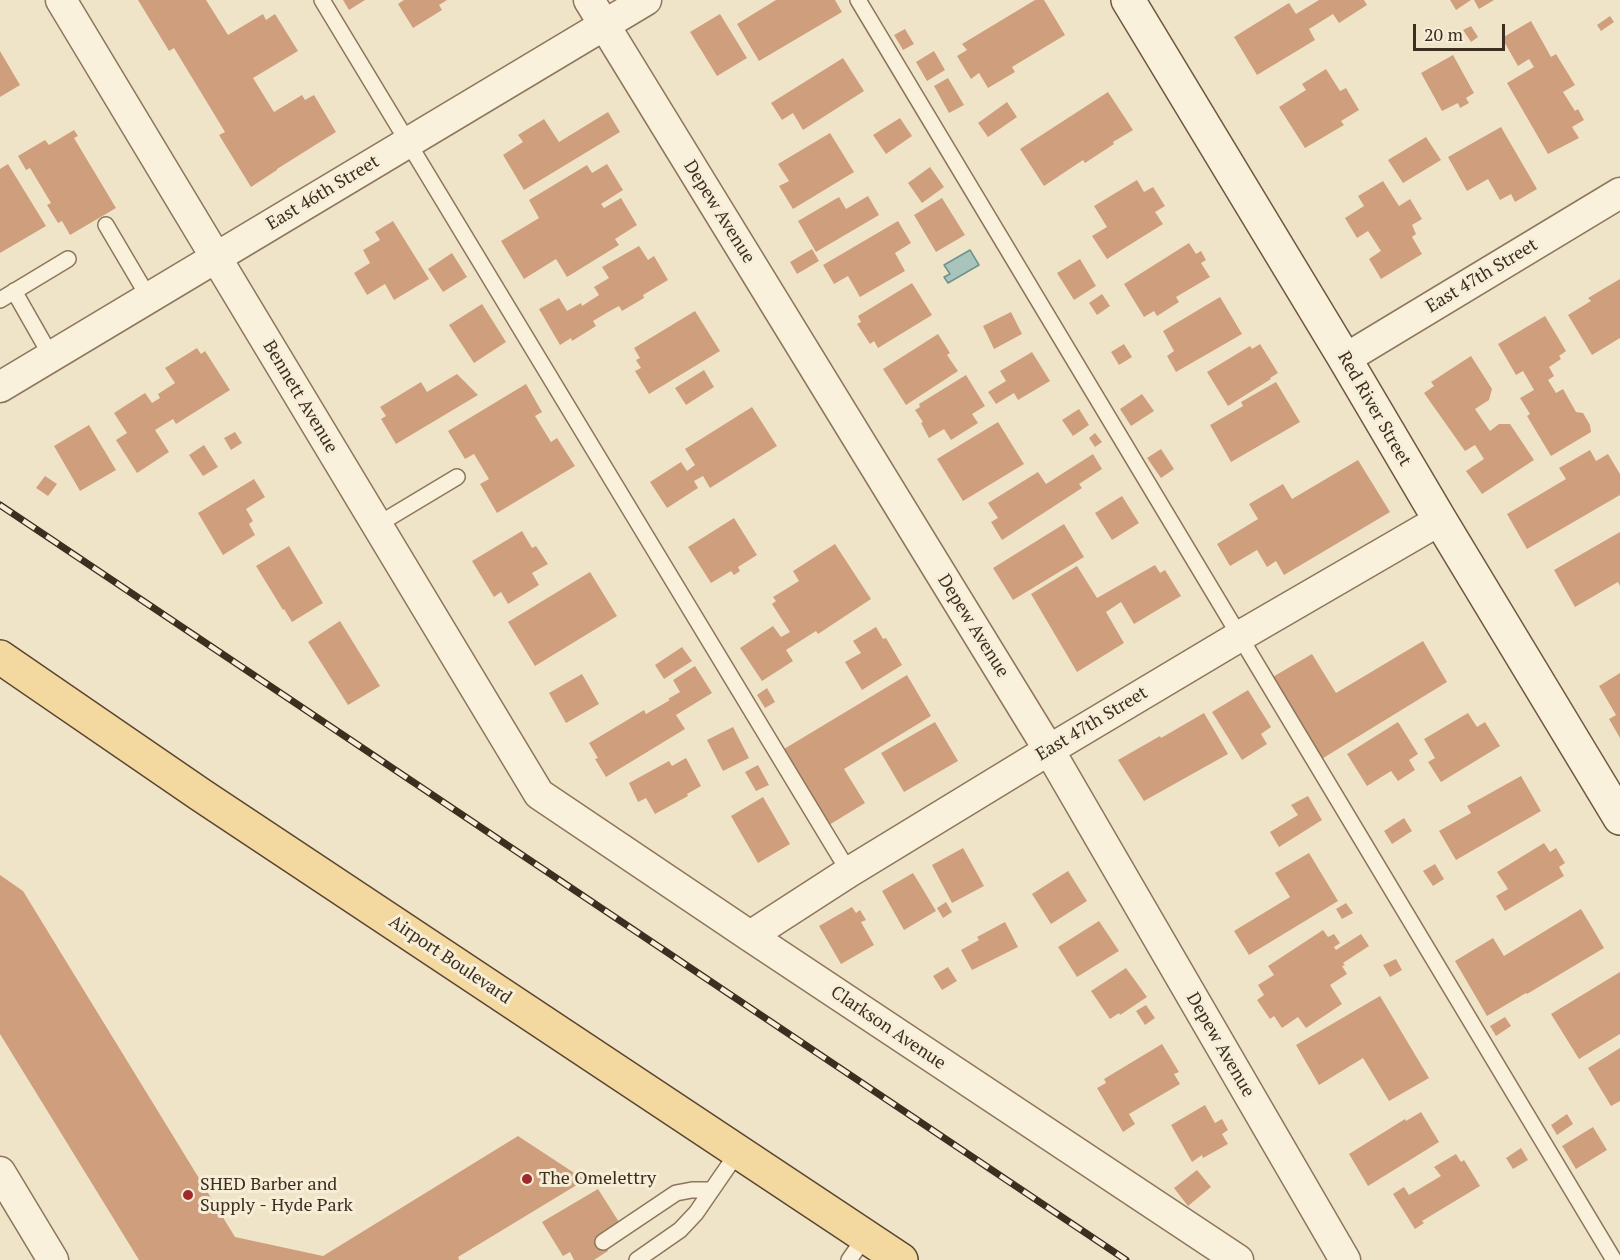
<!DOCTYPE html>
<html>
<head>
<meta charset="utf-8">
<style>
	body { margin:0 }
	#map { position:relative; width:1620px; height:1260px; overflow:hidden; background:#f0e4c8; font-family:"PT Serif",serif }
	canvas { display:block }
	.scale { position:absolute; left:1413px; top:24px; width:92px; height:27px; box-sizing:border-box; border:3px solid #3d2e20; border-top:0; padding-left:8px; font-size:18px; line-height:21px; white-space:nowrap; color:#3d2e20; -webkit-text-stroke:4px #f7eed8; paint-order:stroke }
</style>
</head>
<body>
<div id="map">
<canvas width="1620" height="1260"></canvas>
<div class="scale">20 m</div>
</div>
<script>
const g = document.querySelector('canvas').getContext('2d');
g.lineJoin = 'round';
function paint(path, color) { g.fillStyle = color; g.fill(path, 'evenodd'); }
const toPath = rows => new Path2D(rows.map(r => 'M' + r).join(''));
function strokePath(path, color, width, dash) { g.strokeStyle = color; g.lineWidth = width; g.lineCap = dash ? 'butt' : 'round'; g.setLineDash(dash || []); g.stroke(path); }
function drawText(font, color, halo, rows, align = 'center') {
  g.font = font + ' "PT Serif",serif'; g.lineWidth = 6; g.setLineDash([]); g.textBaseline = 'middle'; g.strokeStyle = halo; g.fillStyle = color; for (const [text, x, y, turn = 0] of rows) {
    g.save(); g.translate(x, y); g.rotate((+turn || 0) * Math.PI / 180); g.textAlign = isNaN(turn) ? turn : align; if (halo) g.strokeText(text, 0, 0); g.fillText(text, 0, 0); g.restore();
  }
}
const water = toPath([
	[970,250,979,265,948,283,944,277,950,274,944,265,970,250]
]);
const building = toPath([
	[138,0,206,0,228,35,263,14,266,20,275,14,298,51,253,78,274,112,302,95,305,100,314,95,336,132,277,169,277,170,251,187,219,135,225,132,174,48,169,51],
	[343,0,365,0,349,10],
	[404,0,447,0,439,5,442,10,413,28,398,4],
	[776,0,835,0,842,12,759,61,737,24],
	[1035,0,1044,0,1065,35,1012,67,1015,72,988,88,979,73,971,79,957,56,967,50,962,44],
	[1319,0,1364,0,1367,5,1339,23,1333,14,1309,29,1315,40,1257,75,1234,37,1289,3,1296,14],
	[1450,0,1471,0,1456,10],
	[1474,0,1494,0,1479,9],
	[720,14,747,58,717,76,690,32],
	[1610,16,1614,22,1601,31,1597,25],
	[1531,21,1551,57,1556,54,1575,85,1563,92,1575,111,1578,109,1584,120,1572,127,1579,138,1548,154,1507,83,1534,67,1529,59,1518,66,1502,38],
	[1471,26,1478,37,1471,42,1463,30],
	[905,29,914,44,903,50,894,35],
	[0,51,20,85,0,97],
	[934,51,945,70,927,81,916,62],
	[1453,55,1474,93,1466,98,1469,103,1460,108,1458,103,1442,111,1421,73],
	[843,58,864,91,803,130,793,113,782,120,771,103],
	[1326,69,1340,91,1346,88,1359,110,1341,121,1344,125,1305,148,1279,107,1306,90,1302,84],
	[948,78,964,105,949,113,934,86],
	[1108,92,1133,130,1113,142,1114,144,1085,163,1083,160,1044,186,1020,149],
	[1007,102,1017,117,988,137,978,123],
	[608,112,620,132,524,190,503,155,523,142,518,135,544,119,559,142],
	[900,118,912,136,886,154,873,135],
	[1501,127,1537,189,1515,202,1511,194,1500,200,1488,179,1467,191,1448,157],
	[74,130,78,136,74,138,116,208,70,235,62,221,58,223,47,205,51,203,30,168,26,170,18,156,45,140,49,145],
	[830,133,854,172,793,209,779,186,789,181,778,164],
	[1426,137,1441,160,1403,183,1388,160],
	[8,164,46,226,0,253,0,169],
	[607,164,623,190,601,204,604,208,621,198,637,225,615,239,619,245,567,277,556,259,524,279,501,241,539,218,529,200,587,165,592,173],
	[930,167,944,187,922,203,908,183],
	[1137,180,1144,192,1153,187,1165,206,1155,212,1163,224,1107,259,1092,236,1107,227,1094,206],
	[1383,181,1399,206,1410,199,1422,219,1412,225,1416,234,1412,237,1422,254,1381,279,1369,259,1381,251,1368,231,1357,238,1345,218,1364,206,1358,196],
	[868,196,879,215,816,252,798,221,839,197,846,209],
	[942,198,965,235,936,252,914,215],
	[393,221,429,279,394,300,385,284,367,295,354,273,370,263,363,250,380,240,375,232],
	[898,221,911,243,895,253,905,271,860,297,848,276,834,284,823,265],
	[1189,243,1196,254,1201,251,1206,260,1201,263,1210,277,1176,297,1179,302,1157,316,1154,311,1144,317,1124,284],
	[639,246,648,260,654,256,668,280,643,295,644,298,622,311,619,306,608,312,593,321,596,326,572,341,571,338,560,345,539,309,559,298,567,311,581,303,582,306,599,295,594,287,609,278,602,267],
	[812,249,819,261,797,274,790,262],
	[452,253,467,277,443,292,428,269],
	[1080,259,1096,286,1074,300,1057,273],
	[1620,279,1620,338,1592,355,1568,315,1591,301,1588,298],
	[912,283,932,315,878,348,874,341,870,344,857,324,861,322,858,316],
	[1102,294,1110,306,1097,315,1089,303],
	[1220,297,1242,334,1176,372,1167,356,1174,351,1163,331],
	[482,304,506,342,474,363,449,325],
	[695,311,720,351,649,394,635,371,641,368,636,360,640,358,634,348],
	[1011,312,1022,334,994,349,983,326],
	[1545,316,1566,351,1559,356,1561,359,1549,367,1554,376,1548,380,1556,393,1563,389,1576,412,1583,413,1590,425,1591,432,1551,456,1527,416,1530,414,1520,398,1534,390,1523,371,1516,375,1498,344],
	[938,334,950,353,947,355,958,371,906,405,883,369],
	[1124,344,1132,357,1119,365,1111,352],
	[1260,344,1278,373,1270,378,1271,379,1228,406,1207,372,1250,346,1252,349],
	[197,348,201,354,205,351,230,390,176,424,173,419,155,430,169,452,137,473,116,440,127,433,114,413,145,393,152,403,160,398,158,394,175,383,165,368],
	[1032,352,1050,381,1018,400,1014,393,996,404,988,392,1006,381,1000,371],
	[1471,356,1492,389,1489,400,1475,409,1490,431,1499,424,1510,424,1534,460,1482,494,1466,471,1484,459,1475,445,1465,451,1424,393,1434,386,1431,382],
	[704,370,714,387,686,405,675,388],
	[457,374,478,395,396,444,381,419,386,416,380,407,421,382,427,392],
	[966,375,985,406,972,414,978,423,951,440,944,429,929,438,921,423,923,422,915,410,920,407,919,404],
	[1276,382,1300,422,1231,462,1210,425,1243,406,1241,402],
	[526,384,542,412,535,416,551,442,557,438,575,466,497,513,480,484,489,479,474,454,465,459,448,431],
	[1142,394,1154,411,1131,426,1120,409],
	[752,407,777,446,710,488,703,476,694,481,698,488,667,508,650,482,681,462,687,471,695,465,685,449],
	[1079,409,1089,425,1073,436,1062,420],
	[998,422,1024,464,963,501,937,459],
	[89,425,116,470,80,491,54,446],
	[235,432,242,443,231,450,224,438],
	[1095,433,1102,442,1095,447,1089,438],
	[204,445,218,467,203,476,189,455],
	[1161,449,1174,469,1161,478,1147,458],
	[1590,450,1596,461,1608,454,1620,474,1620,495,1527,549,1507,514,1566,479,1559,468],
	[1093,454,1102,469,1079,484,1082,488,1002,540,991,522,998,518,988,503,1038,472,1046,484],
	[1358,460,1390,512,1284,575,1276,561,1267,567,1257,550,1230,566,1217,544,1258,519,1249,504,1283,484,1292,499],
	[45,476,57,484,48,496,36,488],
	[254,479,265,497,246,509,253,521,249,524,255,535,223,555,198,513],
	[1122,496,1139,523,1112,540,1095,513],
	[734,518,757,555,738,567,740,571,734,575,731,571,711,583,688,547],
	[1064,524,1084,557,1013,600,993,568],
	[522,531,532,548,536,546,548,564,532,573,539,585,508,604,501,592,494,597,472,561],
	[1620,532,1620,586,1618,582,1575,607,1554,570],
	[835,544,871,599,818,634,816,631,786,650,793,661,762,681,740,648,773,626,781,637,790,632,772,604,776,601,773,597,799,581,793,571],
	[289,546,323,603,292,622,284,609,283,610,256,566],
	[1155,565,1160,573,1165,570,1181,596,1134,624,1121,602,1106,612,1124,643,1077,672,1031,594,1077,566,1097,598],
	[590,572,617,616,535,666,508,622],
	[340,621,380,686,348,705,308,642],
	[876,627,883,639,886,638,902,665,862,690,845,662,861,653,853,641],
	[1423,641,1447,682,1320,760,1271,678,1312,654,1336,693],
	[682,647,692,661,664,679,655,665],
	[695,666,712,693,676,715,685,729,606,777,595,759,598,758,589,743,644,710,646,714,670,700,668,699,680,692,673,680],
	[1620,673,1620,738,1609,719,1616,715,1599,686],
	[582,674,599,704,566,723,549,693],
	[907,675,931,716,844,769,865,803,829,825,784,749],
	[767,688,775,702,765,708,757,695],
	[1248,690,1271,727,1261,734,1267,744,1242,760,1212,712],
	[1204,713,1228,754,1144,801,1118,760,1160,736,1161,738],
	[1468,713,1477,727,1485,722,1500,746,1441,782,1428,762,1435,758,1424,739],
	[935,722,958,761,904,792,881,753],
	[1398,722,1418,754,1409,760,1415,770,1398,781,1391,771,1367,786,1347,754],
	[733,727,749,758,723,771,707,740],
	[686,758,701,786,687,794,688,796,655,814,646,798,638,802,629,783,669,761,672,766],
	[758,765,769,785,756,791,745,772],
	[1521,776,1541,811,1456,860,1439,831,1471,813,1467,806],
	[1308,796,1322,820,1279,847,1270,832,1298,815,1291,805],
	[763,797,790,844,758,863,731,816],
	[1404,818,1412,831,1392,844,1384,831],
	[1544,843,1550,852,1556,848,1565,863,1559,867,1564,876,1505,911,1496,896,1508,889,1497,872],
	[963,848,984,886,952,903,932,865],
	[1309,853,1338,901,1249,955,1234,931,1290,897,1275,873],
	[1435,864,1444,879,1433,886,1423,871],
	[1068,871,1087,901,1051,924,1032,894],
	[913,873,936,911,904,930,882,891],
	[0,875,23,891,235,1237,323,1256,518,1136,585,1180,458,1257,459,1260,139,1260,0,1034],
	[946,902,952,912,943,918,937,908],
	[1346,903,1353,913,1342,919,1336,909],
	[852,907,856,913,860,910,866,920,861,922,874,945,841,964,819,926],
	[1581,909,1604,948,1527,994,1526,993,1487,1016,1455,961,1493,938,1504,956],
	[1099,921,1119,951,1077,977,1058,947],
	[1005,922,1018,947,972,970,961,950,979,940,977,937],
	[1323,930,1328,937,1334,934,1340,943,1334,947,1336,950,1361,934,1369,946,1343,963,1345,965,1342,966,1347,974,1330,985,1342,1004,1306,1028,1298,1017,1282,1028,1274,1016,1270,1019,1257,1000,1264,995,1258,985,1274,975,1268,966],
	[1396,959,1402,970,1390,977,1383,965],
	[948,967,957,981,942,990,933,976],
	[1126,968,1147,997,1120,1015,1119,1013,1110,1019,1091,991],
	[1620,972,1620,1034,1579,1059,1551,1014],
	[1380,996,1429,1078,1389,1101,1363,1058,1319,1085,1296,1045],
	[1146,1005,1155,1018,1145,1025,1136,1011],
	[1505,1017,1511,1026,1496,1036,1490,1026],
	[1162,1044,1179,1072,1174,1074,1180,1084,1129,1114,1135,1124,1123,1132,1097,1088,1106,1083,1104,1079],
	[1620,1048,1620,1101,1611,1106,1588,1068],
	[1205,1105,1215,1123,1222,1119,1228,1130,1222,1134,1228,1144,1203,1158,1202,1155,1192,1162,1171,1125],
	[1421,1112,1439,1142,1368,1186,1349,1154,1405,1119,1406,1121],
	[1567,1114,1573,1124,1557,1135,1551,1125],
	[1593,1127,1607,1150,1576,1169,1562,1146],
	[1521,1148,1528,1160,1513,1169,1506,1158],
	[1456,1154,1461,1162,1464,1160,1480,1186,1422,1221,1424,1223,1415,1229,1393,1194,1404,1187,1409,1195,1441,1176,1434,1167],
	[1197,1170,1211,1187,1188,1206,1174,1188],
	[598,1189,619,1222,599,1235,608,1251,594,1260,574,1260,570,1252,563,1256,542,1222]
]);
const lane = toPath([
	[322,0,849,872],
	[858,0,1614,1260],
	[106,225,149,298],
	[14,291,51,356],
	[0,300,68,259],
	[377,525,457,477],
	[603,1242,676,1193,692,1190,712,1190],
	[637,1260,680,1230,696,1213,738,1152],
	[849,1260,865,1237]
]);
const street = toPath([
	[61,0,539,794,750,936,1238,1260],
	[589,0,1049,750,1345,1260],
	[1345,359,1620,193],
	[0,387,646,0],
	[750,936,849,872,1049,750,1240,636,1440,520],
	[0,1172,53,1260]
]);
const secondary = toPath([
	[1128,0,1345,359,1440,520,1620,818]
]);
const primary = toPath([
	[0,657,201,795,901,1260]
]);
const rail = toPath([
	[0,505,1126,1260]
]);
const markers = [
	[527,1179,6,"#9e2a2b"],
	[188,1195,6,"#9e2a2b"]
];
const streetNames = [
	["East 46th Street",323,193,-31],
	["Depew Avenue",719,212,58],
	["East 47th Street",1482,276,-31],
	["Bennett Avenue",300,397,59],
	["Red River Street",1374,409,60],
	["Depew Avenue",973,626,58],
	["East 47th Street",1092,724,-31],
	["Airport Boulevard",450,960,34],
	["Clarkson Avenue",888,1028,34],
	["Depew Avenue",1220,1045,60]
];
const poiNames = [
	["The Omelettry",539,1179],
	["SHED Barber and",200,1185],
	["Supply - Hyde Park",200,1206]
];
paint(water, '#a9c4bc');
strokePath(water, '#6f938a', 1.5);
paint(building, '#cf9f7d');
strokePath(lane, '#8d765c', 18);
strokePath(street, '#8d765c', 33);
strokePath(secondary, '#6f573f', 36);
strokePath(primary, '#5b4430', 36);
strokePath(lane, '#faf1dc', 15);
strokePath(street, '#faf1dc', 30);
strokePath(secondary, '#faf1dc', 33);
strokePath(primary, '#f3d9a0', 33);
strokePath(rail, '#3d2e20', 7);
strokePath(rail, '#f7eed8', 4.5, [14]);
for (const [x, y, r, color] of markers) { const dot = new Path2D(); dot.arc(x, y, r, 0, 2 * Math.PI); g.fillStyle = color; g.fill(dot); strokePath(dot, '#f7eed8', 2); }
drawText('18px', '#3d2e20', '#f7eed8', streetNames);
drawText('18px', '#3d2e20', '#f7eed8', poiNames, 'left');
</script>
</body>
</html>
